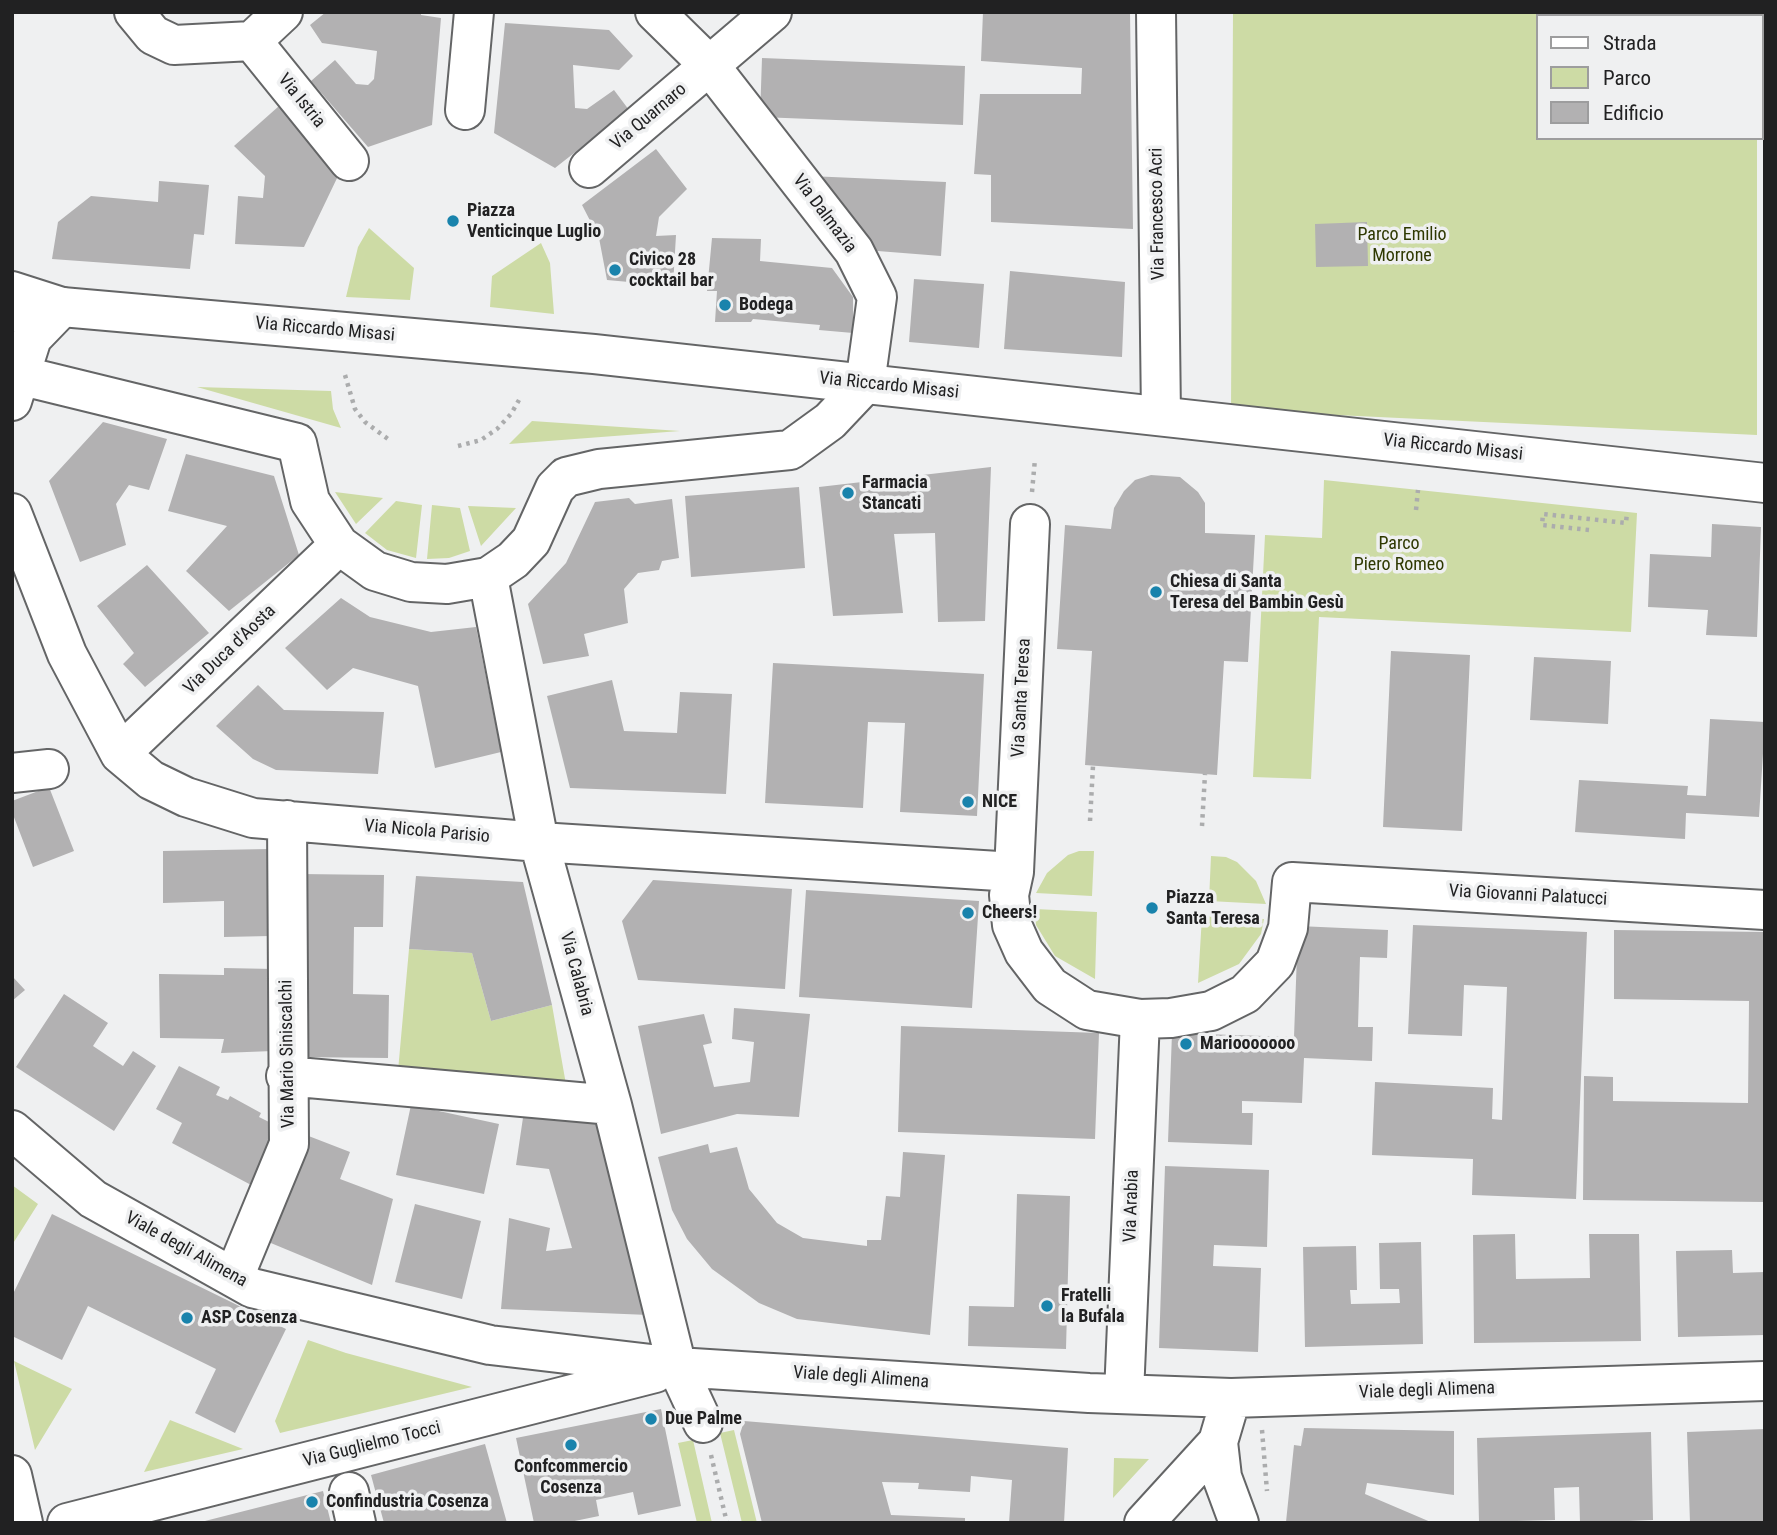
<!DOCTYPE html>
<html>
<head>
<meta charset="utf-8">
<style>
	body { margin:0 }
	#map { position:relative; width:1777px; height:1535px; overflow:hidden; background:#eff0f1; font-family:"Roboto Condensed",sans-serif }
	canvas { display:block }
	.frame { position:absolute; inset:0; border:14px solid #212122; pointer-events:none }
	.legend { position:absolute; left:1536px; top:14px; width:228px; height:126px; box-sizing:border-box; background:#eff0f1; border:2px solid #9d9d9e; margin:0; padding:9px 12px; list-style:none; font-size:21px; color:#212122 }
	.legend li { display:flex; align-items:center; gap:14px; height:35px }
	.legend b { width:35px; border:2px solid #9d9d9e }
</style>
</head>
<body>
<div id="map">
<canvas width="1777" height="1535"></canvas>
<div class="frame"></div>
<ul class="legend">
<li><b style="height:9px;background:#fff"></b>Strada</li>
<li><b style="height:19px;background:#cddba5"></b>Parco</li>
<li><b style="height:19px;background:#b2b1b2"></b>Edificio</li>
</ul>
</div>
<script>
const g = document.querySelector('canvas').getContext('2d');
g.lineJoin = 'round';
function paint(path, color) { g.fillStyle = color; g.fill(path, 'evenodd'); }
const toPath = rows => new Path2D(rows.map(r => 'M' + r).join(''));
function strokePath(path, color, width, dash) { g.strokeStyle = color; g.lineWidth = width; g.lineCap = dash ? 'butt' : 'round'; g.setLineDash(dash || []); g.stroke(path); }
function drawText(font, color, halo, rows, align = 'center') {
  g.font = font + ' "Roboto Condensed",sans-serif'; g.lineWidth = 7; g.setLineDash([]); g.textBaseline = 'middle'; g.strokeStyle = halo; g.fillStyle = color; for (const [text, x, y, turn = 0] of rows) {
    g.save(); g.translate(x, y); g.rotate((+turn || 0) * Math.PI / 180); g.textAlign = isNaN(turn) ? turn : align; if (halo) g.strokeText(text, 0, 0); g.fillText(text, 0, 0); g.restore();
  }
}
const green = toPath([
	[1233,12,1757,12,1757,16,1537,16,1537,138,1757,138,1757,435,1231,410],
	[369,228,414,268,410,300,346,297,358,247],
	[541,243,550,263,554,314,490,307,492,276],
	[197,387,331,391,333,409,341,428],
	[532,421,680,431,509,444],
	[1324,480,1637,513,1631,632,1319,617,1311,779,1253,777,1265,535,1322,538],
	[335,492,383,498,356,524],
	[396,501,422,505,416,558,387,550,365,533],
	[432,505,460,508,470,551,449,558,427,559],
	[468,506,516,508,481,546],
	[1079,851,1094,851,1092,896,1036,893,1047,873,1068,855],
	[1211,856,1226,857,1237,862,1256,881,1266,904,1209,901],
	[1035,909,1097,912,1095,979,1055,956,1036,925],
	[1202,916,1264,919,1261,934,1239,964,1198,983],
	[409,949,472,953,491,1021,552,1005,567,1090,398,1071],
	[12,1185,38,1204,12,1245],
	[308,1340,346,1353,472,1387,280,1433,275,1421],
	[14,1361,72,1389,35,1450],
	[170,1420,243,1449,144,1472],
	[734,1430,757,1523,742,1523,720,1433],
	[693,1440,712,1523,697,1523,678,1443],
	[1114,1458,1149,1459,1113,1498]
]);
const building = toPath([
	[326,12,421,12,421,15,441,18,432,125,368,147,311,81,335,60,356,84,368,85,374,79,377,51,322,43,310,25],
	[983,12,1130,12,1133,229,991,222,991,175,974,174,980,94,1081,94,1082,68,981,61],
	[505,23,609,30,633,56,619,70,573,65,575,108,587,109,614,90,629,110,555,168,494,133],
	[762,58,965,66,963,125,760,117],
	[279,106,339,174,304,247,235,244,238,196,263,198,265,176,234,146],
	[656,149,687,189,659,217,656,236,676,235,673,286,607,280,599,238,582,205],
	[809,176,946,182,941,256,865,250],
	[159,181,209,185,204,235,194,234,190,269,52,259,58,222,91,196,158,202],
	[1367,222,1368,266,1316,267,1315,224],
	[712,238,761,239,760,261,832,268,853,297,853,333,819,330,820,325,753,319,751,322,715,322,717,291,707,291],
	[1010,271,1125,282,1122,357,1004,349],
	[914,279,984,284,979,348,909,342],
	[103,422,167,439,149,490,129,485,116,504,126,545,80,562,49,481],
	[186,454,274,476,299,555,229,611,186,571,227,526,168,511],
	[991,467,985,621,938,622,935,533,894,534,903,613,833,616,819,487],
	[1151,475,1180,477,1198,492,1205,503,1205,533,1255,535,1248,662,1224,661,1217,775,1085,765,1092,651,1057,649,1065,525,1111,529,1114,508,1124,491,1135,480],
	[799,487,805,568,691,577,685,496],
	[629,498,635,504,672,499,679,558,662,561,659,570,638,573,624,589,628,623,584,634,589,656,543,664,528,604,566,563,595,502],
	[1712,524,1761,527,1757,637,1706,635,1708,610,1648,607,1650,554,1711,557],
	[147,565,209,633,145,687,123,664,134,653,97,606],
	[341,598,370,617,431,632,476,627,501,752,435,768,418,686,353,668,327,690,285,648],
	[1391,651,1470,655,1462,831,1383,827],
	[1534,657,1611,661,1608,724,1530,720],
	[773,663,984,674,977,816,900,812,905,723,868,722,863,808,765,803],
	[612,680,624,731,677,733,680,692,732,694,726,794,570,788,547,696],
	[258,685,284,710,384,712,378,774,276,770,253,759,216,726],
	[1710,719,1765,722,1759,817,1686,813,1685,839,1575,832,1579,780,1688,786,1687,795,1706,796],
	[49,787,74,851,33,867,12,812,12,801],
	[269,849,270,936,224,937,224,901,163,903,163,851],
	[300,874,384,875,383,927,354,927,353,994,389,995,388,1058,297,1057],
	[416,876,523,882,552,1005,491,1021,472,953,409,949],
	[653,880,792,889,785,989,638,980,622,921],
	[806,890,979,901,972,1008,799,997],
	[1413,925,1587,932,1576,1199,1472,1195,1473,1159,1372,1155,1375,1082,1493,1088,1492,1119,1502,1120,1507,987,1464,985,1462,1036,1408,1034],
	[1298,926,1388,930,1387,958,1360,957,1358,1027,1373,1027,1372,1061,1304,1058,1302,1103,1242,1101,1242,1113,1253,1113,1252,1145,1168,1142,1172,1033,1294,1037],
	[1614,930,1765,932,1765,1202,1583,1200,1584,1076,1613,1077,1613,1101,1748,1103,1749,1001,1614,999],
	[224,968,274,969,273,1051,221,1053,224,1039,160,1038,159,974,224,975],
	[12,976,25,990,12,1001],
	[64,994,108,1023,93,1046,123,1066,133,1051,156,1066,114,1131,16,1067],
	[734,1008,810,1014,799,1117,737,1114,661,1134,638,1026,704,1014,712,1043,703,1045,714,1087,750,1082,754,1042,732,1039],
	[901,1026,1099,1033,1095,1139,898,1132],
	[179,1066,220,1087,216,1095,228,1100,230,1096,261,1113,259,1117,283,1129,253,1186,172,1143,182,1123,156,1109],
	[411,1105,499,1124,484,1194,396,1175],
	[524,1111,603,1122,649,1315,501,1309,509,1218,550,1228,546,1251,572,1248,549,1169,516,1165],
	[306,1135,350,1152,340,1179,393,1199,372,1285,266,1241],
	[708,1144,710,1153,737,1147,749,1189,777,1223,803,1238,867,1246,867,1240,881,1240,886,1196,900,1197,903,1152,945,1155,930,1335,797,1319,759,1303,712,1269,687,1239,672,1210,658,1157],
	[1165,1166,1269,1170,1267,1247,1214,1245,1213,1266,1261,1268,1258,1352,1159,1348],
	[1017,1194,1070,1196,1066,1349,968,1346,969,1306,1014,1307],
	[415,1204,481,1221,462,1299,395,1282],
	[52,1214,286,1329,235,1433,195,1413,216,1369,88,1306,62,1360,12,1336,12,1296],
	[1515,1234,1516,1279,1590,1278,1589,1234,1639,1234,1641,1341,1474,1343,1473,1235],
	[1421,1242,1423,1344,1305,1347,1303,1247,1356,1246,1357,1290,1350,1290,1351,1304,1400,1303,1399,1289,1380,1289,1379,1243],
	[1732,1250,1733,1273,1765,1272,1765,1335,1678,1337,1676,1251],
	[661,1409,681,1506,638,1515,633,1492,596,1500,599,1516,565,1523,534,1523,516,1438],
	[744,1421,1068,1448,1064,1523,1009,1523,1012,1480,971,1476,970,1492,918,1489,919,1483,882,1482,891,1515,965,1518,965,1523,762,1523,740,1434],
	[1304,1428,1454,1431,1454,1495,1367,1483,1365,1494,1433,1523,1286,1522,1294,1445,1301,1446],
	[1765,1429,1765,1523,1690,1523,1687,1432],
	[1651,1432,1653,1520,1580,1523,1579,1487,1554,1488,1555,1520,1479,1522,1477,1438],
	[485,1444,507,1523,384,1523,371,1475],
	[323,1491,331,1523,201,1523,201,1522]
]);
const path = toPath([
	[345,375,355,409,365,422,388,439],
	[458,446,481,440,497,429,511,414,519,400],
	[1032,492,1035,459],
	[1416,510,1418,490],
	[1589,530,1542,525,1543,514,1626,523,1627,512],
	[1090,821,1093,766],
	[1202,826,1205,774],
	[1262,1430,1267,1491],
	[711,1455,727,1523]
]);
const minor = toPath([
	[134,12,153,35,174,45,252,41],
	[1156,12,1161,416],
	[252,41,349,161],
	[252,41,283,12],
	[465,110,474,12],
	[589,168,772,12],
	[12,291,62,307,32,338,12,401],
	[19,375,297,443,310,501,339,545,375,571,411,582,447,584,488,577,513,560,531,541,555,488,566,477,599,469,790,450,830,421,865,384,877,297,854,251,710,66,655,12],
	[12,513,67,654,120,754,151,780,186,797,253,818,539,842,1014,872],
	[1030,524,1014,872,1009,895,1012,925,1024,952,1050,986,1087,1010,1140,1019,1171,1018,1211,1011,1245,994,1275,963,1288,928,1292,882,1765,910],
	[488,577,539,842,612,1105,677,1367,703,1423],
	[120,754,339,545],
	[12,773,49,769],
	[286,1076,612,1105],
	[12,1130,93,1199,252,1288,490,1345,677,1367,1089,1393,1231,1398,1765,1381],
	[234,1277,289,1144,287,820],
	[1124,1394,1140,1019],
	[1218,1442,1222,1477,1239,1523],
	[12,1475,23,1523],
	[349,1492,356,1523],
	[67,1523,655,1373],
	[1144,1523,1218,1442,1231,1398]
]);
const major = toPath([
	[12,313,62,307,594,354,1765,483]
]);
const markers = [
	[453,221,7,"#1983ac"],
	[615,270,7,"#1983ac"],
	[725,305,7,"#1983ac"],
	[848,493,7,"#1983ac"],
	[1156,592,7,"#1983ac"],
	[968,802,7,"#1983ac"],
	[1152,908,7,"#1983ac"],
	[968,913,7,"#1983ac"],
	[1186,1044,7,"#1983ac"],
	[1047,1306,7,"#1983ac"],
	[187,1318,7,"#1983ac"],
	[651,1419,7,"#1983ac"],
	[571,1445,7,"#1983ac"],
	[312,1502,7,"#1983ac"]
];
const streetNames = [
	["Via Istria",301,101,51],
	["Via Quarnaro",649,117,-40],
	["Via Dalmazia",824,214,53],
	["Via Francesco Acri",1158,214,-91],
	["Via Riccardo Misasi",325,330,5],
	["Via Riccardo Misasi",889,386,6],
	["Via Riccardo Misasi",1453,448,6],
	["Via Duca d'Aosta",230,650,-44],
	["Via Santa Teresa",1022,698,-87],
	["Via Nicola Parisio",427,832,5],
	["Via Giovanni Palatucci",1528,896,3],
	["Via Calabria",576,974,75],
	["Via Mario Siniscalchi",288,1054,-91],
	["Via Arabia",1132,1206,-88],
	["Viale degli Alimena",186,1250,29],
	["Viale degli Alimena",861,1378,4],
	["Viale degli Alimena",1427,1391,-2],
	["Via Guglielmo Tocci",372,1445,-14]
];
const poiNames = [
	["Piazza",467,211],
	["Venticinque Luglio",467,232],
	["Civico 28",629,260],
	["cocktail bar",629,281],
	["Bodega",739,305],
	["Farmacia",862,483],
	["Stancati",862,504],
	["Chiesa di Santa",1170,582],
	["Teresa del Bambin Gesù",1170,603],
	["NICE",982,802],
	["Piazza",1166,898],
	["Santa Teresa",1166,919],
	["Cheers!",982,913],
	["Mariooooooo",1200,1044],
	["Fratelli",1061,1296],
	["la Bufala",1061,1317],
	["ASP Cosenza",201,1318],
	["Due Palme",665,1419],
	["Confcommercio",571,1467,"center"],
	["Cosenza",571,1488,"center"],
	["Confindustria Cosenza",326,1502]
];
const parkNames = [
	["Parco Emilio",1402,235],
	["Morrone",1402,256],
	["Parco",1399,544],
	["Piero Romeo",1399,565]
];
paint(green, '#cddba5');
paint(building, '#b2b1b2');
strokePath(minor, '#646566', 42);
strokePath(major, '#646566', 42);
strokePath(path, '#abacad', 4.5, [3.5, 5]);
strokePath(minor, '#fff', 38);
strokePath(major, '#fff', 38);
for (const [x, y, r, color] of markers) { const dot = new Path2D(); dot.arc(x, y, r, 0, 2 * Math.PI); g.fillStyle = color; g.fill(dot); strokePath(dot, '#eff0f1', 2.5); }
drawText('18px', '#212122', '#eff0f1', streetNames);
drawText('bold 18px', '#212122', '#eff0f1', poiNames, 'left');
drawText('18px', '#2e3801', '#eff0f1', parkNames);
</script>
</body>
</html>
